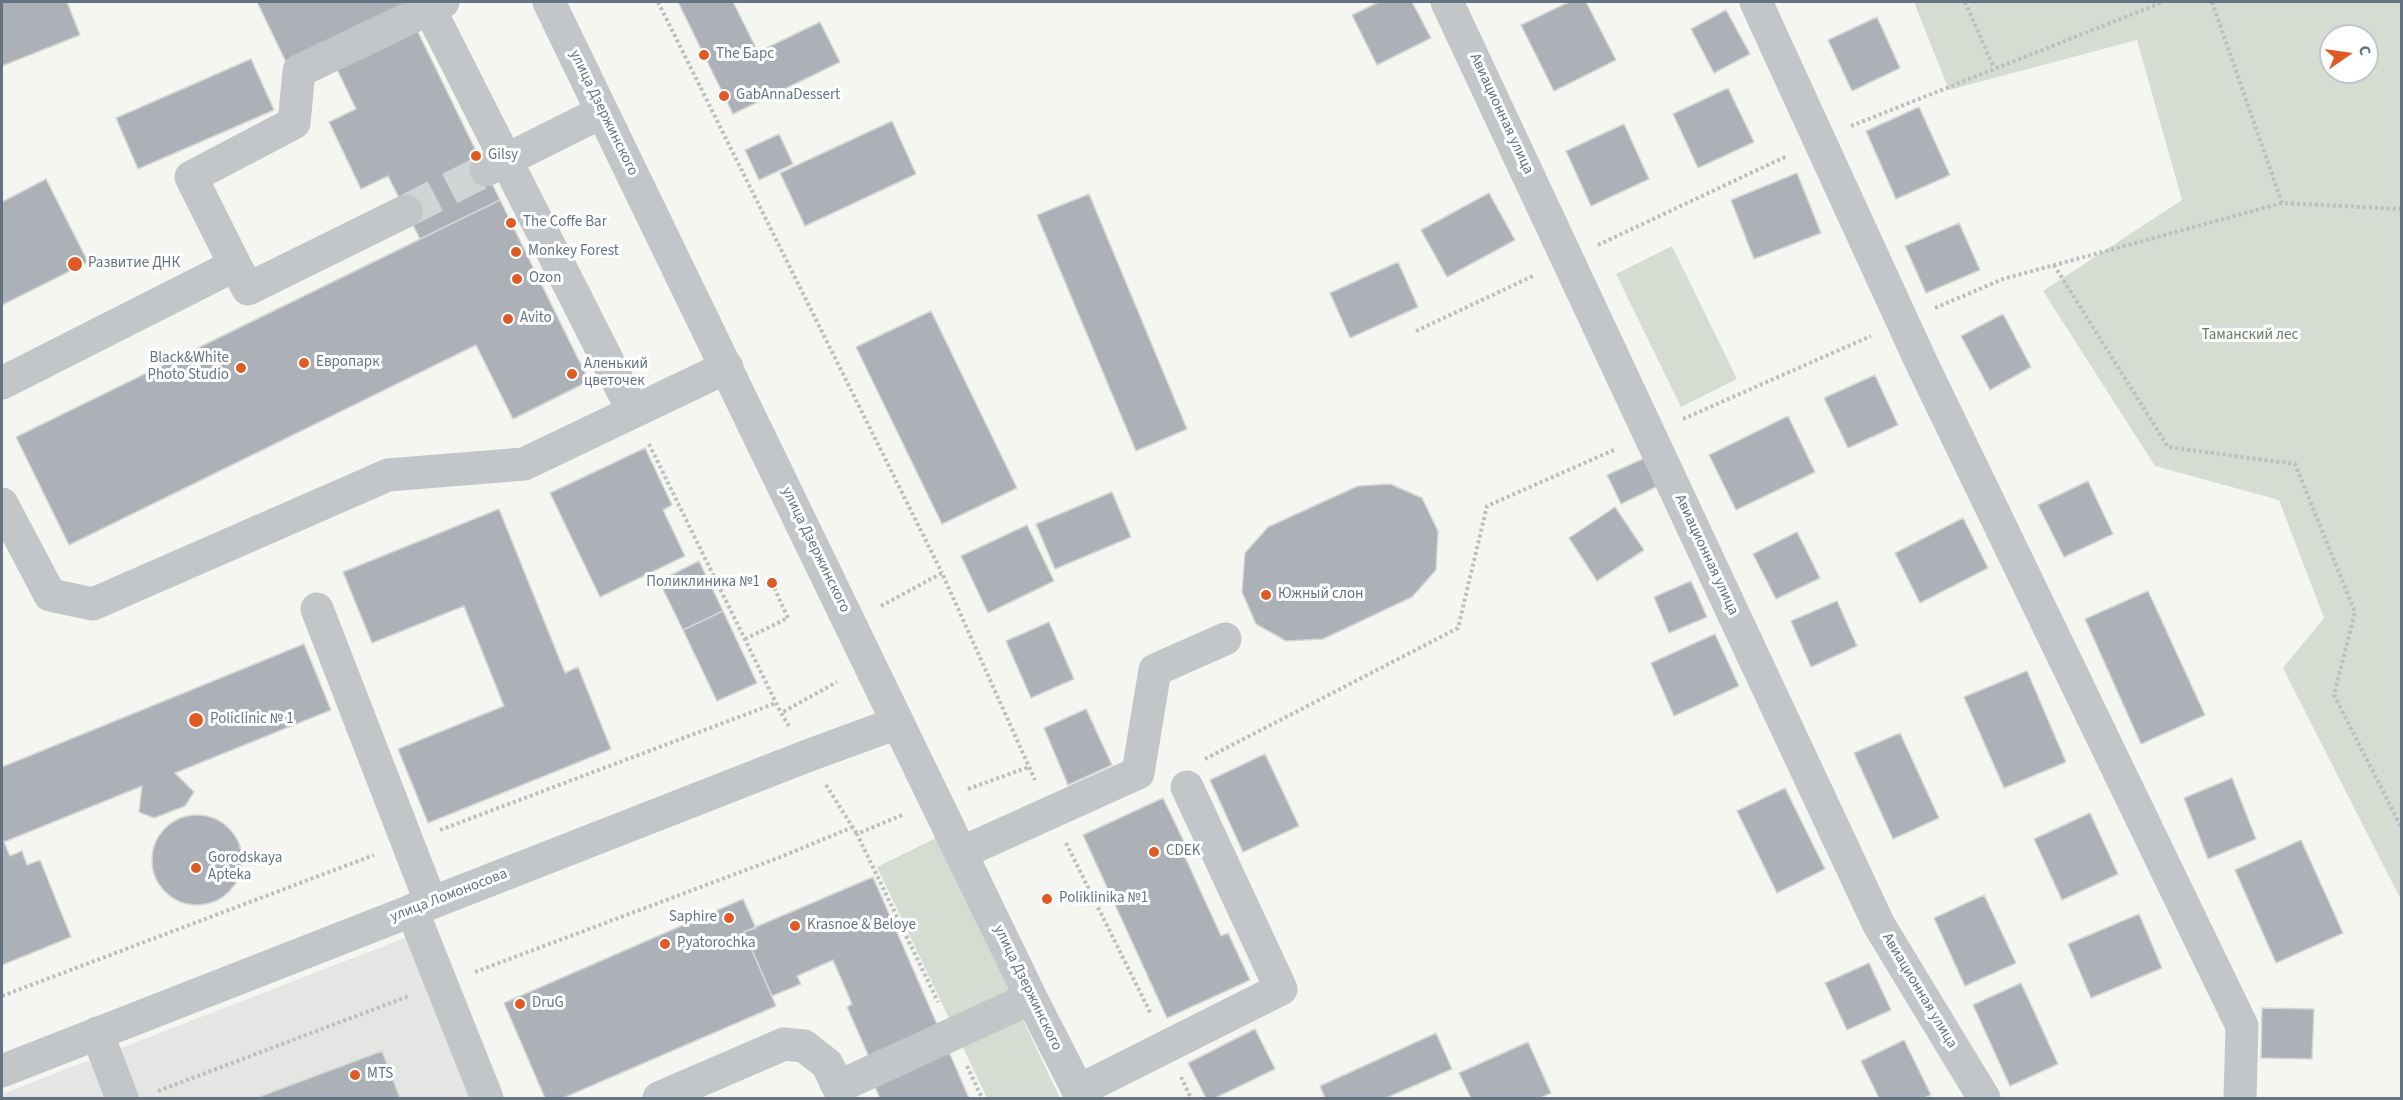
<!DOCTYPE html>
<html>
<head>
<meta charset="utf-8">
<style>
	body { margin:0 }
	#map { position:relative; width:2403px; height:1100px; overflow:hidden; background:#f5f5f1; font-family:"Source Sans 3",sans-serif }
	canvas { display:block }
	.frame { position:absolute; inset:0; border:3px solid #647382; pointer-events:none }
	.north { position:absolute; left:2319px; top:24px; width:60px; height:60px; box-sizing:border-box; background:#fff; border:2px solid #c1c7cd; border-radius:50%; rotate:77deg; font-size:16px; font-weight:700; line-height:24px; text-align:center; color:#647382 }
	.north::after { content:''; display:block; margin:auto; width:21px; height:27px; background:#e05a25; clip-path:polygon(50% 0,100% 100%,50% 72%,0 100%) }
</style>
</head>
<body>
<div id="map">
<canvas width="2403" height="1100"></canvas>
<div class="frame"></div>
<div class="north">С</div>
</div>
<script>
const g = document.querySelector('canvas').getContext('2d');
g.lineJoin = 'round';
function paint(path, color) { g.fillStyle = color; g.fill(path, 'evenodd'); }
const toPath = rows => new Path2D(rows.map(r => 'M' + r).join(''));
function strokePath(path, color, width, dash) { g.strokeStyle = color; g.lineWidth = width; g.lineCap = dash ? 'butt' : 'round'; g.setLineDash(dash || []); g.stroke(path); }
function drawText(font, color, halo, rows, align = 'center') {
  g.font = font + ' "Source Sans 3",sans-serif'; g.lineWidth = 6; g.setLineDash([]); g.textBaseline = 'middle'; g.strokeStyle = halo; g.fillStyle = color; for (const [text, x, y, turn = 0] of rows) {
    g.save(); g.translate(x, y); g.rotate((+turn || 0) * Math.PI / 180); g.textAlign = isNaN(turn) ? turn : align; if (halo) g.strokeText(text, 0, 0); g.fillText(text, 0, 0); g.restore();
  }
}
const built = toPath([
	[410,936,473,1098,2,1098,2,1094]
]);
const green = toPath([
	[1914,2,2401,2,2401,900,2283,668,2324,618,2279,500,2155,466,2043,291,2182,200,2137,40,1949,90],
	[2331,36,2367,36,2367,72,2331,72],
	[1672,246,1737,379,1681,407,1616,274],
	[936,838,1060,1098,987,1098,877,867]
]);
const building = toPath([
	[2,2,67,2,80,35,2,66,2,2],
	[257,2,415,2,286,62,257,2],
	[678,2,733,2,758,52,820,22,840,62,733,114,678,2],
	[1379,2,1412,2,1431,38,1377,65,1352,15,1379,2],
	[1569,2,1586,2,1616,60,1554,91,1521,25,1569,2],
	[1726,10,1750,54,1714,73,1691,29,1726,10],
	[1877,17,1900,68,1852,91,1828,40,1877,17],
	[414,24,500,200,420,239,388,176,361,189,329,122,356,109,334,63,414,24],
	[251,59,274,110,138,169,116,118,251,59],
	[1728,88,1754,142,1698,168,1673,114,1728,88],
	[1919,107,1950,175,1896,199,1866,131,1919,107],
	[892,121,916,174,805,226,780,173,892,121],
	[1624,124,1649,179,1591,206,1566,151,1624,124],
	[779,134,793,164,759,180,745,150,779,134],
	[1797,173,1821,233,1754,259,1731,200,1797,173],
	[46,179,88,262,2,305,2,202,46,179],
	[1489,193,1515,240,1447,277,1421,230,1489,193],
	[1089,194,1187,429,1136,451,1037,215,1089,194],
	[500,200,589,381,513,419,476,345,69,545,16,437,500,200],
	[1959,223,1980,270,1926,293,1905,246,1959,223],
	[1398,262,1418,307,1350,338,1330,293,1398,262],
	[931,311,1017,488,942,524,856,347,931,311],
	[2003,314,2031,367,1990,390,1961,336,2003,314],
	[1875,375,1898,425,1848,448,1824,398,1875,375],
	[1788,416,1815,472,1736,510,1709,455,1788,416],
	[645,448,672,505,663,510,685,556,600,597,550,493,645,448],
	[1645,458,1658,486,1621,504,1607,475,1645,458],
	[2088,481,2113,534,2064,557,2038,505,2088,481],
	[1390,484,1422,498,1438,531,1436,570,1412,597,1323,639,1286,641,1256,624,1242,592,1245,553,1268,527,1358,486,1390,484],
	[1112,492,1131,537,1055,569,1036,524,1112,492],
	[1615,507,1644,550,1597,581,1569,538,1615,507],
	[499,509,565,673,578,667,611,749,428,823,398,749,504,706,464,606,372,643,343,572,499,509],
	[1963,518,1988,568,1920,603,1895,553,1963,518],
	[1027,525,1054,581,988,613,961,556,1027,525],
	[1797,532,1820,578,1776,599,1753,554,1797,532],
	[699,561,723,611,683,630,659,581,699,561],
	[1691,581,1707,617,1669,633,1654,597,1691,581],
	[2148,591,2205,715,2141,744,2085,619,2148,591],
	[1837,601,1857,646,1811,667,1791,621,1837,601],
	[723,611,757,683,717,701,683,630,723,611],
	[1049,622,1074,679,1031,698,1006,641,1049,622],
	[1715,634,1739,686,1674,716,1651,663,1715,634],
	[304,644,331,710,175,773,194,792,185,806,154,818,139,812,142,786,4,842,10,856,22,851,27,865,40,860,71,937,2,965,2,767,304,644],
	[2027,671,2066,762,2004,788,1964,697,2027,671],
	[1086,709,1112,765,1068,785,1044,728,1086,709],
	[1900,733,1939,818,1893,839,1854,753,1900,733],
	[1265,754,1299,826,1243,852,1210,780,1265,754],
	[2232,778,2256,839,2208,859,2184,798,2232,778],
	[1785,788,1825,869,1777,893,1737,811,1785,788],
	[1163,798,1184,842,1179,844,1221,936,1228,933,1250,980,1167,1018,1083,835,1163,798],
	[2090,813,2118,874,2062,900,2034,839,2090,813],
	'152 860a45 45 0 1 1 90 0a45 45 0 1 1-90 0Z',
	[2301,840,2343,933,2276,963,2235,870,2301,840],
	[873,877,969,1098,880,1098,864,1062,870,1059,847,1007,852,1004,833,960,797,976,801,984,772,996,746,936,744,932,873,877],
	[1984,895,2016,963,1965,986,1934,918,1984,895],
	[743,899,756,928,744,932,776,1006,563,1098,545,1098,504,1003,743,899],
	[2139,914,2162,968,2091,998,2068,944,2139,914],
	[1869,963,1891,1010,1847,1030,1825,983,1869,963],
	[2021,983,2058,1064,2010,1086,1973,1005,2021,983],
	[2262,1008,2314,1009,2312,1059,2261,1058,2262,1008],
	[1255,1029,1275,1069,1215,1098,1206,1098,1188,1063,1255,1029],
	[1436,1033,1452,1069,1386,1098,1325,1098,1320,1086,1436,1033],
	[1904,1040,1931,1095,1924,1098,1879,1098,1861,1061,1904,1040],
	[1528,1042,1551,1093,1540,1098,1471,1098,1459,1073,1528,1042],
	[382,1051,400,1098,256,1098,382,1051]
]);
const minorTunnel = toPath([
	[406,211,486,170]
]);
const path = toPath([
	[658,2,942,573],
	[1965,2,1994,68],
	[2212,2,2282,203],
	[1851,126,2163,2],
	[1598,245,1787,156],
	[2054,265,2168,447,2295,464,2355,612,2334,695,2402,829],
	[1935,308,2003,279,2282,203,2402,209],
	[1416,331,1535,275],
	[1683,419,1871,336],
	[649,444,781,713],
	[881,606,942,573,1035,780],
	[745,639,788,618,772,583],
	[789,726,781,713,837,682],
	[1205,759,1458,628,1487,506,1616,449],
	[826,785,857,834],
	[968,789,1029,767],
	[902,815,857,834,938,1002],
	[440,830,776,703],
	[1066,843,1151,1014],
	[475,972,783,856,853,827],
	[2,996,374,855],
	[967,1066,982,1098],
	[1181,1077,1191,1098],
	[158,1091,409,996]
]);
const minor = toPath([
	[549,2,1031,998,1082,1098],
	[1447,2,1879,925,1984,1098],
	[1756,2,1922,364,2242,1026,2240,1098],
	[429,8,633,411],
	[486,170,602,112],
	[235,265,191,177,294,123,299,71,443,2],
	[2,383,235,265,248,289,406,211],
	[2,504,50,595,93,604,388,475,524,464,727,367],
	[317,609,431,903],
	[961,853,1138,773,1155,670,1225,639],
	[412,910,487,1098],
	[97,1033,122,1098],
	[2,1071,807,756,897,723],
	[1078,1091,1281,989,1187,787],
	[659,1098,784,1044,804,1046,827,1064,838,1087,1031,998]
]);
const markers = [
	[704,55,6,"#e05a25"],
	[724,96,6,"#e05a25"],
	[476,156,6,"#e05a25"],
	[511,223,6,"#e05a25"],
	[516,252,6,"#e05a25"],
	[75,264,8,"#e05a25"],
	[517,279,6,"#e05a25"],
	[508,319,6,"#e05a25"],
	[304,363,6,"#e05a25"],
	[241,368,6,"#e05a25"],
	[572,374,6,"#e05a25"],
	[772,583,6,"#e05a25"],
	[1266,595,6,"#e05a25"],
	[196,720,8,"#e05a25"],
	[1154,852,6,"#e05a25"],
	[196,868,6,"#e05a25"],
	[1047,899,6,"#e05a25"],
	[729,918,6,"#e05a25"],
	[795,926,6,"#e05a25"],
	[665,944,6,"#e05a25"],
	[520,1004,6,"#e05a25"],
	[355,1075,6,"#e05a25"]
];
const poiNames = [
	["The Барс",716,55],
	["GabAnnaDessert",736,96],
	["Gilsy",488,156],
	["The Coffe Bar",523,223],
	["Monkey Forest",528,252],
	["Развитие ДНК",88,264],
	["Ozon",529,279],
	["Avito",520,319],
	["Black&White",229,359,"right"],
	["Photo Studio",229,376,"right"],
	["Европарк",316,363],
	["Аленький",584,365],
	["цветочек",584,382],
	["Поликлиника №1",760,583,"right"],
	["Южный слон",1278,595],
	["Policlinic № 1",210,720],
	["CDEK",1166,852],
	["Gorodskaya",208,859],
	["Apteka",208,876],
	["Poliklinika №1",1059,899],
	["Saphire",717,918,"right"],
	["Krasnoe & Beloye",807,926],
	["Pyatorochka",677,944],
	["DruG",532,1004],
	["MTS",367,1075]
];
const streetNames = [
	["улица Дзержинского",603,113,64],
	["Авиационная улица",1501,114,65],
	["улица Дзержинского",815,550,64],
	["Авиационная улица",1706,555,65],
	["улица Ломоносова",449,896,-21],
	["улица Дзержинского",1027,988,64],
	["Авиационная улица",1919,991,59]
];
const parkNames = [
	["Таманский лес",2250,336]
];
paint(built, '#e5e6e4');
paint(green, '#d5dcd2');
paint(building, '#abb1b7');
strokePath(building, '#d6d6d4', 1.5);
strokePath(minorTunnel, '#d1d4d5', 33, [33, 16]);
strokePath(path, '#bcbec0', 4, [3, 3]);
strokePath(minor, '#c2c6c9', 33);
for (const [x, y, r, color] of markers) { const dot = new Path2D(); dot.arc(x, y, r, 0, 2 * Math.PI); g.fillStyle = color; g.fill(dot); strokePath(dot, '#fff', 2); }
drawText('15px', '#647382', '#fff', poiNames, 'left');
drawText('15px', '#647382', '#fff', streetNames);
drawText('15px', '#667963', '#fff', parkNames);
</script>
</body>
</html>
